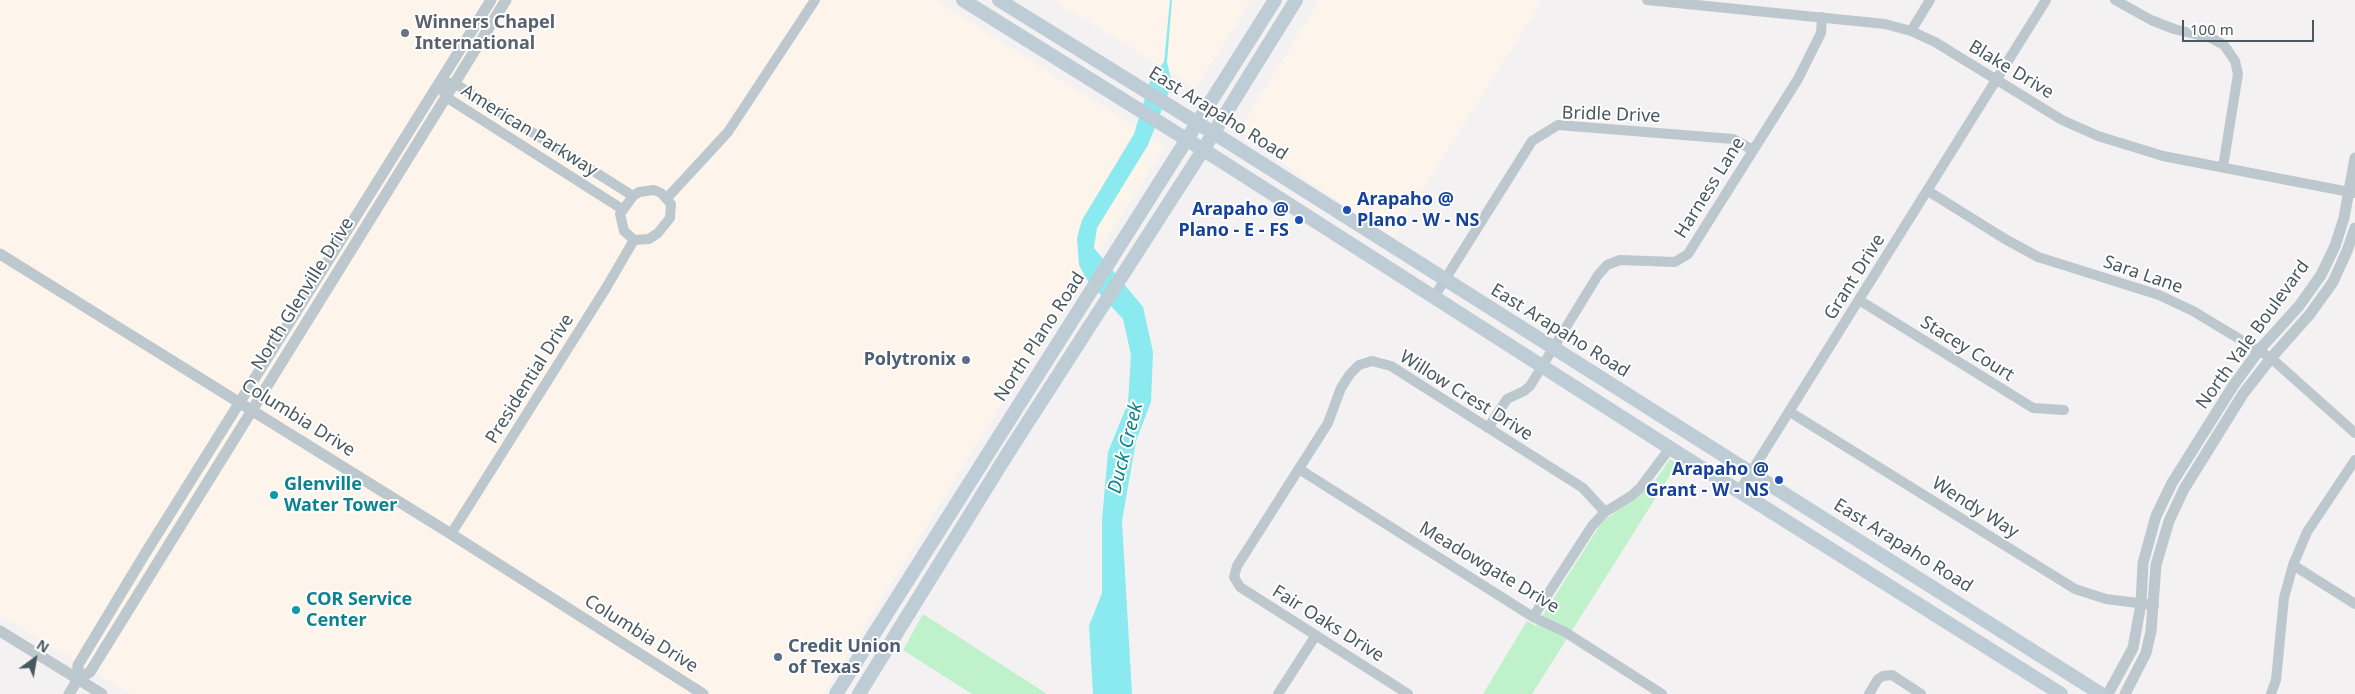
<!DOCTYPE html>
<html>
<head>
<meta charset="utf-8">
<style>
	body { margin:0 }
	#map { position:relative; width:2355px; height:694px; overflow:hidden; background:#f3f1f1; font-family:"Noto Sans",sans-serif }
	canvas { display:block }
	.north { position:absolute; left:10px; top:634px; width:50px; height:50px; -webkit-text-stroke:4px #fff; paint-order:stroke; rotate:32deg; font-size:14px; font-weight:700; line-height:20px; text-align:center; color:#48585f }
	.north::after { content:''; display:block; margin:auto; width:18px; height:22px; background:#48585f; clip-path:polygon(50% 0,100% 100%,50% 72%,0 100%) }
	.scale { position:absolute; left:2182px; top:20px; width:132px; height:22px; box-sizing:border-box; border:2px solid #48585f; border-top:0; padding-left:6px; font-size:15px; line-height:18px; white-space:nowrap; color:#48585f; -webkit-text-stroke:4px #fff; paint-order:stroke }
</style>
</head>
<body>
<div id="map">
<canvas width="2355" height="694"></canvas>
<div class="north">N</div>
<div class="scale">100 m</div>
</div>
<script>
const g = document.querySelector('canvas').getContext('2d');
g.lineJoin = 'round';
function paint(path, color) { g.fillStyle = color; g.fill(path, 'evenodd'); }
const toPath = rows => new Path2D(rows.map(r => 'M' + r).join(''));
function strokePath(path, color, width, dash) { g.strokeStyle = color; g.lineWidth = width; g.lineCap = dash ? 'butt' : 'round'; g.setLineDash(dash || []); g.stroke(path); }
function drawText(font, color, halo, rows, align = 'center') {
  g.font = font + ' "Noto Sans",sans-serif'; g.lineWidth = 4; g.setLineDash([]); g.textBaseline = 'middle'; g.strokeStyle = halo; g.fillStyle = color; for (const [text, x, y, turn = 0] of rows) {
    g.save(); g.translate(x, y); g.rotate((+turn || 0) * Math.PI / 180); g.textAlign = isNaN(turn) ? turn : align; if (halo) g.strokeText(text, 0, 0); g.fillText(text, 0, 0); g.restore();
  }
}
const commercial = toPath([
	[0,0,936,0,1165,146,969,456,824,694,130,694,0,615],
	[1053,0,1251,0,1196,88],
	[1320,0,1542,0,1393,237,1309,182,1243,134,1241,127]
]);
const green = toPath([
	[1670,459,1677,464,1532,694,1483,694,1527,621,1536,626,1602,522,1652,485],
	[923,614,1047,694,972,694,903,650]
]);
const water = toPath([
	[1170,0,1172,0,1167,62,1172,84,1148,145,1097,228,1094,248,1143,307,1153,352,1151,402,1136,441,1122,521,1132,694,1093,694,1089,626,1102,593,1102,520,1108,452,1128,403,1131,355,1123,319,1087,280,1079,265,1077,238,1082,220,1134,134,1151,78,1164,62]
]);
const minor = toPath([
	[1647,0,1885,24,1911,31,1935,42,2062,120,2098,136,2163,156,2355,193],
	[2115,0,2151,20,2174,29,2211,38,2224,45,2235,61,2238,74,2223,167],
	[1911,31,1930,0],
	[654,190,661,193,671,204,670,218,658,233,649,239,634,240,624,231,620,214,633,196,639,192,654,190],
	[1928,191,2005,239,2038,257,2159,295,2193,311,2271,358,2355,433],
	[667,198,728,132,815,0],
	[622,209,446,97,439,83,454,83,633,196],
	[1434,297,1532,141,1558,125,1733,139,1753,150],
	[1859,300,2033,408,2064,410],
	[1790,412,2075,589,2106,599,2154,605],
	[1488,428,1507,399,1524,391,1530,386,1598,275,1607,265,1620,260,1675,262,1688,254,1798,79,1821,33,1822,17],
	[1299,469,1533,617,1565,632,1662,694],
	[1740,490,2046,0],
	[451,534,606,288,634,240],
	[2293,565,2355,604],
	[1533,617,1592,526,1605,512,1631,496,1640,488,1670,448],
	[1278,694,1316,635],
	[1408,694,1240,587,1234,577,1237,566,1328,423,1341,388,1350,374,1359,365,1372,361,1391,366,1583,488,1605,512],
	[1869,694,1878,679,1883,676,1892,675,1921,694],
	[2271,694,2276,680,2284,598,2293,565,2307,532,2355,460]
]);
const tertiary = toPath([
	[0,254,451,534,703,694],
	[0,631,102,694],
	[78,679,78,665,143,557,491,0],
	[69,694,78,679,90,672,506,0],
	[2108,694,2133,648,2141,604,2143,563,2156,516,2172,483,2233,386,2260,349,2299,306,2321,275,2335,246,2344,218,2355,158],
	[2125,694,2146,653,2151,631,2156,565,2169,521,2184,489,2243,394,2271,358,2310,314,2333,282,2347,251,2355,228]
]);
const secondary = toPath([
	[963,0,1218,159,1670,448,2061,694],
	[999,0,1228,142,2101,694],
	[836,694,1275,0],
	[859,694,1008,453,1203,150,1296,0]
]);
const markers = [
	[405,33,5,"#6b7280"],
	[1347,210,5,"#1a4fb4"],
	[1299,220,5,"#1a4fb4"],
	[966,360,5,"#5c6f8a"],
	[1779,480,5,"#1a4fb4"],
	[274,495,5,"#0f9aa8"],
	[296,610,5,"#0f9aa8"],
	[778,657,5,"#5c6f8a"]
];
const worshipNames = [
	["Winners Chapel",415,23],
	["International",415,44]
];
const streetNames = [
	["Blake Drive",2011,70,31],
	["East Arapaho Road",1218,114,32],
	["Bridle Drive",1611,115,2],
	["American Parkway",529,131,32],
	["Harness Lane",1710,188,-58],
	["Sara Lane",2143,275,19],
	["Grant Drive",1855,277,-58],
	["North Glenville Drive",303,294,-58],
	["East Arapaho Road",1560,331,32],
	["North Yale Boulevard",2253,335,-54],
	["North Plano Road",1040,337,-57],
	["Stacey Court",1967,349,32],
	["Presidential Drive",530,379,-58],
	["Willow Crest Drive",1466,396,32],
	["Columbia Drive",298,418,32],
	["Wendy Way",1975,508,32],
	["East Arapaho Road",1903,546,32],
	["Meadowgate Drive",1489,568,31],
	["Fair Oaks Drive",1328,624,32],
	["Columbia Drive",641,634,32]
];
const transitNames = [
	["Arapaho @",1357,200,"left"],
	["Plano - W - NS",1357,221,"left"],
	["Arapaho @",1289,210],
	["Plano - E - FS",1289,231],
	["Arapaho @",1769,470],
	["Grant - W - NS",1769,491]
];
const serviceNames = [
	["Polytronix",956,360],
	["Credit Union",788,647,"left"],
	["of Texas",788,668,"left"]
];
const cultureNames = [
	["Glenville",284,485],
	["Water Tower",284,506],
	["COR Service",306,600],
	["Center",306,621]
];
const waterNames = [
	["Duck Creek",1126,448,-76]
];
paint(commercial, '#fdf5eb');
paint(green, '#bff1ca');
paint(water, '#8aeaef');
strokePath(minor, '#bcc8ce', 10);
strokePath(tertiary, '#bcc8ce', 11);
strokePath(secondary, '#beccd5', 14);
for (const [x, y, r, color] of markers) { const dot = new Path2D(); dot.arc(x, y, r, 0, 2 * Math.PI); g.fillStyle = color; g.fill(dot); strokePath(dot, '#fff', 2); }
drawText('bold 18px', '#5b616d', '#fff', worshipNames, 'left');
drawText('18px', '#48585f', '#fff', streetNames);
drawText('bold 18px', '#164399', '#fff', transitNames, 'right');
drawText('bold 18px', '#4e5e75', '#fff', serviceNames, 'right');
drawText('bold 18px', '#0d838f', '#fff', cultureNames, 'left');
drawText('italic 19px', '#0a838a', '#fff', waterNames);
</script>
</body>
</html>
